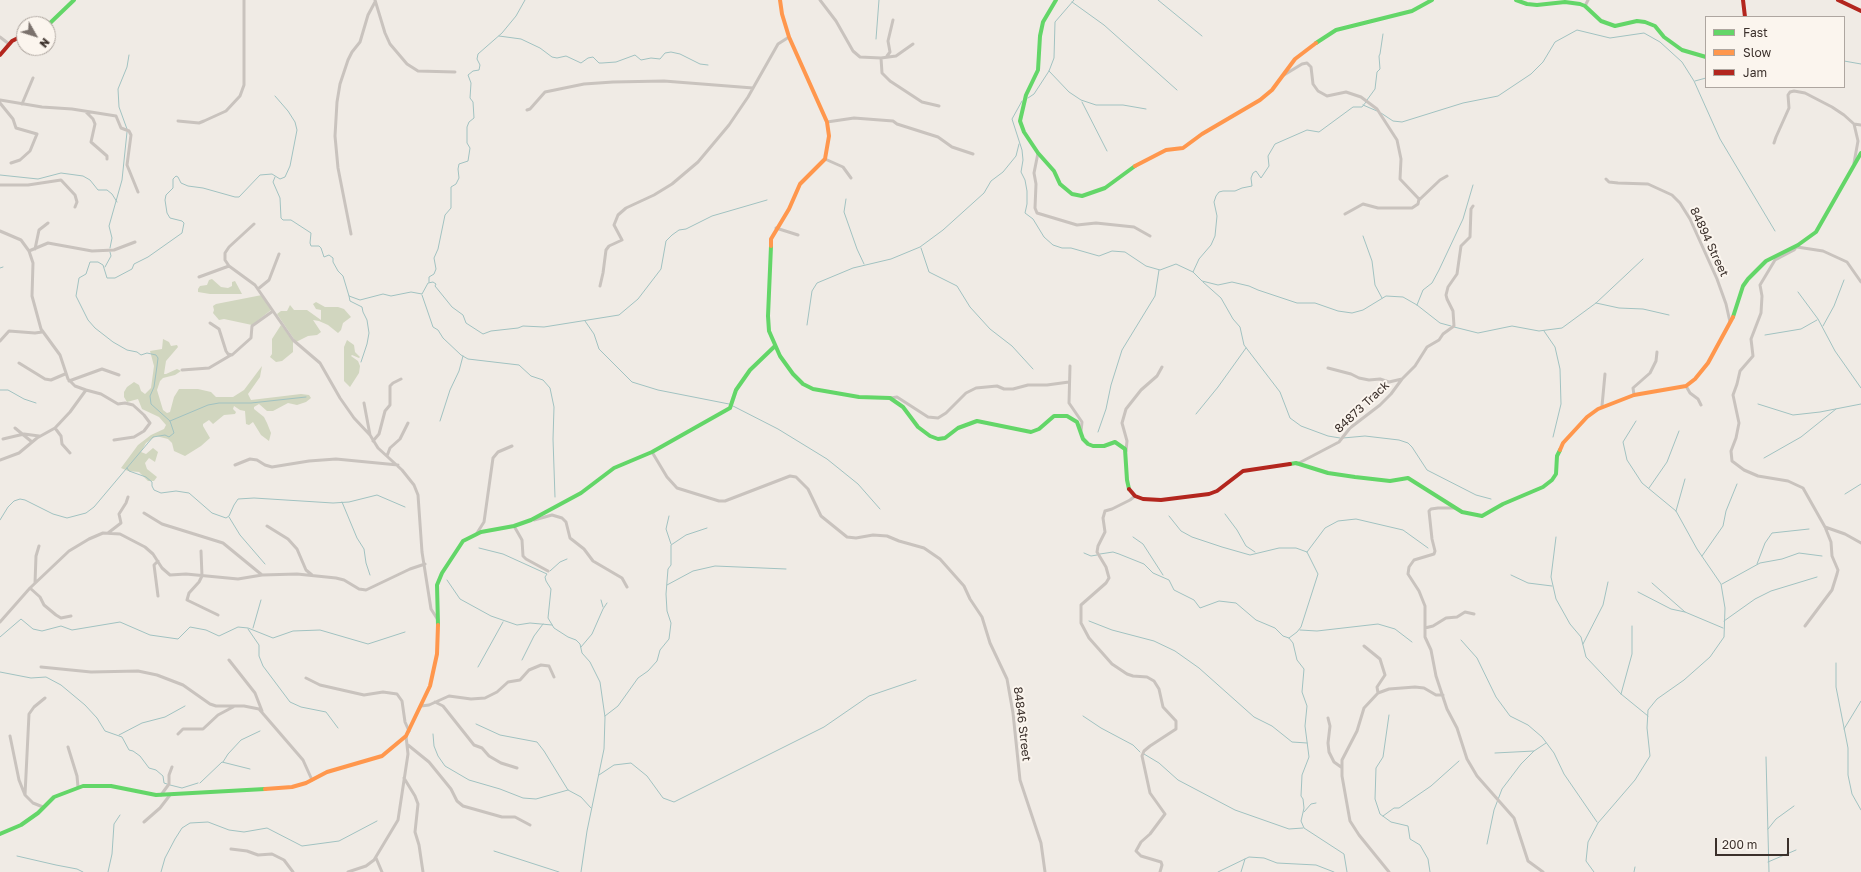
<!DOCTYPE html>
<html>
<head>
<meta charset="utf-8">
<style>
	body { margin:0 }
	#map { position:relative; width:1861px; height:872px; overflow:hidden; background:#f0ebe5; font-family:"Golos Text",sans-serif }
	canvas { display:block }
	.legend { position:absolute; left:1705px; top:16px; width:140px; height:72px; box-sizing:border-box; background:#fbf5ee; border:1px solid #aea6a0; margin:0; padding:5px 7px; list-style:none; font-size:12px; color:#3b302b }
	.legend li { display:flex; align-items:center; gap:8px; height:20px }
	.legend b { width:20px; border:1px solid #aea6a0 }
	.north { position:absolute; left:16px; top:16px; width:40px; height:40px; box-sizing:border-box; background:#fbf5ee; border:1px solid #aea6a0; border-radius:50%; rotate:129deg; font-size:11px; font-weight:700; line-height:16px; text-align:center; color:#3b302b }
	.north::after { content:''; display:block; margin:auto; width:14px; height:18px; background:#7a716c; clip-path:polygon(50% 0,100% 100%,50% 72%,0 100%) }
	.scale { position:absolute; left:1715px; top:838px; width:74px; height:18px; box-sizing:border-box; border:2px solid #3b302b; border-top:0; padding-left:5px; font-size:12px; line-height:14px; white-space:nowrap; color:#3b302b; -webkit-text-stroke:3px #fbf5ee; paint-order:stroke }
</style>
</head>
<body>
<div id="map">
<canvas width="1861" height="872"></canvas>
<ul class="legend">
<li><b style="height:5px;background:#63d668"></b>Fast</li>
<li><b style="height:5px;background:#ff974d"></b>Slow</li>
<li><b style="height:5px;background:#b3261e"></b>Jam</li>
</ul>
<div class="north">N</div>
<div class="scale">200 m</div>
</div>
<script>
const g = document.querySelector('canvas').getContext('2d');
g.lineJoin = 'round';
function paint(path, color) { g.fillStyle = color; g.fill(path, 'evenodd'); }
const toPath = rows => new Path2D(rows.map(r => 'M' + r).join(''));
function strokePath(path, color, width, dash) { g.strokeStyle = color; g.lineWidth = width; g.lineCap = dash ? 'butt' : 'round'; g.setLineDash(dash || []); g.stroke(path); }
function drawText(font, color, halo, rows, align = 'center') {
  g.font = font + ' "Golos Text",sans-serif'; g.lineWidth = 4; g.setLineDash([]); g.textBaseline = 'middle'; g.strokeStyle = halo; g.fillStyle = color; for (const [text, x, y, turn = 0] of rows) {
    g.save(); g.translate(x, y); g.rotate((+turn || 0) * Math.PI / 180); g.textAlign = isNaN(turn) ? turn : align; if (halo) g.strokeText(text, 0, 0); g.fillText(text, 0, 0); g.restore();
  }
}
const green = toPath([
	[212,279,221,287,228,288,232,286,232,282,235,281,242,294,210,294,198,292,198,289,200,286,207,285,209,280],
	[262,295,271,310,252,325,224,319,219,320,213,313,214,310,213,306,216,304],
	[316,302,325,307,338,307,344,309,351,317,343,323,341,330,338,333,328,325,319,321,313,320,321,332,317,335,308,336,296,342,277,314,281,311,287,311,290,305,294,310,307,310,321,320,321,310,316,309,313,304],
	[281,325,293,341,293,352,282,361,276,362,270,357,272,354,272,339],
	[163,339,169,342,171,346,177,345,178,347,166,361,164,374,166,374,177,369,181,371,175,375,163,378,160,381,157,390,163,410,167,413,170,412,174,397,179,389,198,389,211,392,216,397,233,397,244,390,262,366,260,377,248,394,251,400,301,394,309,395,311,398,306,402,297,405,288,403,273,411,267,411,259,404,254,407,254,409,264,417,267,423,271,433,269,441,261,435,253,422,249,425,246,424,245,411,240,410,234,406,233,409,236,412,235,414,224,415,213,424,209,420,203,424,203,426,210,438,201,446,185,456,174,451,172,443,168,439,156,436,146,443,141,452,146,454,153,448,158,452,155,462,149,458,145,463,147,469,157,477,154,481,148,481,139,472,128,471,121,468,138,445,151,435,164,429,166,425,159,417,142,409,138,399,127,402,124,397,124,392,127,387,134,382,139,385,141,391,145,394,151,388,154,366,150,351,162,349],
	[347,340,354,345,355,352,360,357,359,358,352,355,351,356,358,361,360,366,359,373,350,387,344,381,344,347]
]);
const stream = toPath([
	[1158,0,1202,36],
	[1072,2,1104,25,1177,90],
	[499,36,521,39,540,48,552,57,557,58,566,56,581,63,588,58,593,57,599,63,602,63,616,62,635,55,641,60,651,58,660,59,665,53,671,52,680,54,700,64,708,65],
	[876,39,879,0],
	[1844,61,1861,64],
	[1049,71,1069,92,1081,100,1096,105,1123,105,1146,109],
	[1695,81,1706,78],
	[1028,98,1034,94,1049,71,1054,58,1055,22,1074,0],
	[1367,100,1375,89,1377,72,1380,69,1379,56,1380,54,1383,34],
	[1022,101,1012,119,1022,150,1023,160,1021,172,1025,180,1027,191,1027,204,1025,213,1033,219,1044,237,1053,245,1062,248,1071,248,1099,256,1112,251,1125,252,1146,266,1160,270,1176,264,1193,272,1199,259,1211,245,1215,236,1217,216,1214,202,1216,196,1219,192,1223,191,1235,191,1242,188,1252,186,1251,178,1253,173,1256,171,1261,178,1269,166,1268,156,1275,144,1307,130,1319,132,1353,107,1362,107,1366,102],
	[1082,102,1107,151],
	[1363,105,1377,111],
	[1381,113,1393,121,1402,122,1463,103,1498,96,1531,74,1543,62,1555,42,1577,30,1610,38,1644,33,1660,42,1682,62,1694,81,1720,139,1775,231],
	[127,129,119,107,118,89,127,67,129,55],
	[0,175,38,179,61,173,83,176,90,180,98,190,107,190,112,194,117,202],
	[275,177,273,182,280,198,281,218,283,220,291,220,311,233,310,243,311,246,319,246,321,248,324,257,329,255,333,258,333,262,338,271,343,276,349,296,360,300,383,294,391,296,411,292,422,294,428,283,433,282,436,284,435,286,452,307,463,315,466,323,483,334,491,331,518,328,523,326,544,327,619,315,638,299,661,269,666,241,672,235,679,230,686,229,712,216,767,200],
	[846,199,844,212,857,249,864,264],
	[1363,236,1372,261,1375,285,1382,298],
	[110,248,112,238,109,226,122,180,127,132],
	[921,248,929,272,957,286,970,307,990,329,1012,346,1033,369],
	[105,267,111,256,110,252],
	[0,268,3,267],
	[1193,272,1202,281,1218,285,1232,282,1249,286,1258,290,1297,303,1315,303,1338,311,1352,313,1363,310,1386,296,1403,297,1417,305,1440,323,1451,326],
	[429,282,429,277,434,274,436,269,434,258,438,249,445,215,451,208,451,187,456,184,459,178,458,169,459,164,468,161,470,148,467,143,467,127,469,122,474,118,473,102,470,98,471,83,468,75,473,71,479,70,480,65,477,59,478,54,502,33,516,16,525,0],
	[1203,282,1221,298,1233,319,1240,327,1244,345,1280,392,1290,418,1301,426,1328,436,1340,438],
	[1798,292,1818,319,1835,351,1861,388],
	[422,295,433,327,438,330,443,338,461,355,468,359,519,365,531,376,543,380,550,388,554,407,553,439,555,497],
	[349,296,350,301,362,307,363,312,367,320,369,333,367,344,361,362],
	[1596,303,1619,308,1643,309,1669,315],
	[1417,305,1423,290,1432,283,1439,270,1463,219,1473,185],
	[585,321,594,334,599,349,632,382,658,390,729,404],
	[807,325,812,291,817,283,853,268,891,259,920,247,943,230,984,193,991,181,1003,172,1016,156,1019,144],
	[1823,326,1834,306,1844,280],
	[1454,327,1478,333,1512,326,1539,331,1562,328,1596,303,1643,259],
	[1544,331,1555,347,1560,369,1561,404,1553,437],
	[1765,335,1801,329,1817,320],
	[0,390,8,390,24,399,36,403],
	[1758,404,1793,415,1820,412,1861,404],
	[733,406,778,429,827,459,858,484,880,509],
	[1196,414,1218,387,1246,348],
	[170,421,208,405,219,403,251,403,306,397],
	[440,421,450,390,459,371,463,356],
	[1098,432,1106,409,1111,385,1122,350,1155,296,1159,270],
	[1343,438,1365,436,1399,440,1408,443,1412,447,1427,470,1476,495,1491,499],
	[1764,458,1801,437,1836,409],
	[127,468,129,471,146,477,152,482,152,486,154,490,161,493,176,491,189,493,212,513,226,518,229,516,234,505,238,499,254,498,333,503,349,502,377,495,405,507],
	[1649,488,1667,462,1679,431],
	[1845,494,1861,484],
	[342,502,357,538,364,549,366,563,370,575],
	[1676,511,1685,479],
	[1225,514,1237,530,1246,546,1255,552],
	[669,516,666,529,671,544],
	[1169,516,1181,531,1192,537,1222,547,1250,555,1279,548,1296,548,1307,552,1318,574,1301,627,1297,632,1289,638],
	[229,517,240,535,265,564],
	[0,520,8,507,14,501,20,499,25,500,53,514,67,518,86,513,94,507,153,437,165,435,169,437,174,433,170,421,151,404,150,396,154,387,157,366,158,358,156,355,147,353,141,355,137,352,127,350,113,342,95,328,88,320,76,296,79,278,86,274,90,262,98,262,103,265,107,278,115,278,132,269,134,264,148,257,182,233,184,223,182,221,170,218,167,213,165,200,166,195,173,188,173,179,176,176,178,177,181,183,188,186,203,188,235,197,239,197,260,175,272,174,280,179,285,177,290,166,297,130,295,122,288,111,275,96],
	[1133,537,1143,544,1163,575],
	[1556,537,1551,577,1556,599,1570,624,1581,637,1586,657,1621,694,1648,716],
	[479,548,503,554,547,574,545,577,546,581,551,589,548,618,554,628,568,637,576,640,580,644,582,653,590,662,600,682,605,717,604,749,587,831,581,872],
	[1307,552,1325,528,1338,521,1356,519,1403,530,1428,548],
	[1084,553,1091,556,1097,555],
	[1100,554,1113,552,1119,554,1144,564,1153,573,1169,580,1174,590,1194,600,1200,608,1219,601,1236,603,1256,620,1275,628,1283,636,1289,638,1293,643,1297,660,1304,669,1302,692,1307,706,1305,726,1309,757,1302,775,1301,796,1303,799,1304,808,1301,821,1304,828,1344,854,1347,872],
	[1702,556,1723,526,1726,511,1737,484],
	[1757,564,1765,543,1772,533,1809,529],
	[550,571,560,562,567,559],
	[1511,575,1528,583,1552,586],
	[447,580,460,599,491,616,517,625,530,623,552,625],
	[1652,583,1685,612,1723,628],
	[1722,584,1760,563,1782,559,1799,553,1822,556],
	[667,585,693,571,715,566,786,569],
	[1638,592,1671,609,1685,612],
	[601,600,603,607],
	[1089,621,1112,630,1154,641,1175,651,1199,668,1254,717,1272,726,1292,742,1307,743],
	[1724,621,1755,599,1771,591,1817,577],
	[253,628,261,600],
	[248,629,259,645,259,656,263,666,290,702,301,707,326,712,338,728],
	[1300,630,1317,631,1378,624,1395,629,1412,642],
	[0,637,21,619,33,629,42,631,61,626,72,630,120,622,150,635,178,639,190,627,206,630,219,636,238,627,248,628,273,638,293,631,320,630,368,644,405,632],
	[1461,640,1477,658,1496,697,1510,716,1528,725,1542,737,1554,753,1564,774,1597,822],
	[1583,644,1603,605,1608,582],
	[581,647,592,634,603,609,607,603],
	[522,660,534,636,543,624],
	[1836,663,1836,687,1848,748,1848,775,1852,794,1861,810],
	[478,667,503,622],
	[0,672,31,678,46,677,61,685,85,705,97,718,105,731,122,737,129,750,133,751,140,756,149,768,156,770,163,776,164,783,167,784],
	[1621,694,1632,654,1632,626],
	[1389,715,1383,757,1376,768,1375,799,1380,814,1391,822,1408,826,1410,839,1420,845,1428,859,1430,872],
	[605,716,618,706,638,678,648,671,657,661,660,650,669,639,671,623,667,611,666,594,668,569,671,565,671,545,686,535,707,528],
	[1083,716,1101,728,1133,745,1140,752],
	[476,724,500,735,537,742,544,751,568,790,581,797,591,808],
	[1844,729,1861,701],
	[433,734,434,746,438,756,445,766,469,780,500,789,523,798,536,799,568,790],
	[119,735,142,723,165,717,185,706],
	[1495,753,1534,751,1546,743],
	[1144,754,1159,763,1178,780,1235,810,1289,829,1303,828],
	[1766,757,1769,872],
	[223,762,228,754,241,740,260,731],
	[599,775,614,765,631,763,647,776,663,798,674,802,824,727,869,696,916,680],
	[200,783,222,762,250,769],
	[170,785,182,788,198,783],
	[1304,812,1311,804,1316,803],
	[1383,816,1394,808,1399,808,1431,786,1459,761],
	[1768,829,1776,819,1794,806],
	[1487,844,1494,810,1502,789,1521,764,1534,751],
	[494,851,559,872],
	[17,856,56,865,77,869,83,872],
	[1768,862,1796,850],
	[108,872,112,854,114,824,120,815],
	[161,872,165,858,175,839,182,828,190,823,208,822,229,830,244,832,267,828,302,846,339,841,377,821],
	[1218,872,1249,857,1264,858,1277,863,1316,865,1334,872],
	[1241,872,1245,859],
	[1594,872,1586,861,1588,842,1598,823,1635,780,1650,756,1647,728,1648,710,1657,699,1684,680,1710,657,1724,637,1725,608,1721,584,1697,549,1676,511,1642,483,1627,460,1623,442,1636,421],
	[1634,872,1635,867]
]);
const street = toPath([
	[375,0,385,33,390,44,407,64,418,71,455,72],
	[820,0,836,21,853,51,860,57,881,58,896,56,913,44],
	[1585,6,1588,0],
	[0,37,9,44],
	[887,56,890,52,888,41,893,20],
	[881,58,882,73,890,81,922,102,939,106],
	[1284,75,1302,64,1307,63,1311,67,1313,84,1318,91,1327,96,1346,92,1361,97,1377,109,1397,140,1401,159,1400,179,1419,199,1418,204,1412,208,1378,208,1363,204,1345,214],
	[0,100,42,107,72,109,116,116,121,128,129,131,131,135,127,165,138,192],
	[0,103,13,119,16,128,37,134,30,151,20,160,11,163],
	[22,104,33,78],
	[527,110,530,109,545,92,584,84,613,82,664,81,753,88],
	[86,112,93,119,95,124,91,142,107,156,107,159],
	[178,121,199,123,204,121,226,111,240,96,244,85,244,0],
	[827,122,854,118,893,121,897,124,938,137,952,147,973,154],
	[1854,124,1858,141,1854,163],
	[1774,143,1776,137,1789,108,1788,95,1790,92,1794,91,1805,93,1832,107,1844,115,1854,124,1861,125],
	[1038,153,1034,173,1036,184,1035,208,1037,213,1077,225,1096,223,1134,227,1150,236],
	[825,159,843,167,851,178],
	[1606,179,1609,182,1618,183,1648,184,1672,195,1680,203,1690,219,1717,279,1726,304,1730,322],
	[0,185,28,185,61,180,75,195,77,202,75,207],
	[1419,200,1440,180,1447,176],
	[254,224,229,247,225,253,225,260,229,266,255,285,293,340,320,363,340,398,354,418,370,435,378,448,402,470,414,485,418,495,422,552,431,609,438,620],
	[776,228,798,235],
	[0,231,21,240,29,251,33,263,32,296,41,329,60,355,68,379,75,386,86,390,70,412,55,428,37,438,19,453,0,460],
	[351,234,338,168,335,136,337,102,340,84,348,60,352,52,360,42,368,15,375,2],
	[1797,246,1794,250,1775,260,1760,285,1762,296,1761,313,1751,339,1753,356,1740,371,1737,384,1733,395,1739,423,1736,438,1731,451,1732,461,1744,470,1758,476,1788,481,1803,488,1825,527,1831,542,1832,556,1838,570,1837,574,1832,590,1805,626],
	[1797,247,1823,251,1847,262,1861,282],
	[35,249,39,230,48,223],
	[29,251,48,243,92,251,114,250,135,242],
	[199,277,229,266],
	[600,286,603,273,606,250,609,246,622,240,614,225,618,215,626,208,654,195,672,184,698,162,729,125,748,97,778,44,789,37],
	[258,289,269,280,279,254],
	[210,323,219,329,226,351,228,354,232,355,251,338,252,326,273,311],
	[0,341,9,331,35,333,42,332],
	[19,363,45,379,51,380,65,374],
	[1070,366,1069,403,1082,422,1081,431],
	[1328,368,1351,374,1359,378,1369,380,1380,379,1389,382,1402,379],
	[182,370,209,368,231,355],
	[69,381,102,369,119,375],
	[1686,386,1690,393,1698,399,1701,405],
	[86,390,101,394,118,404,125,403,133,405,144,415,150,423,144,431,134,437,114,440],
	[1634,395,1633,388,1650,373,1656,361,1657,352],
	[890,398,897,397,928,417,938,418,946,413,966,393,976,388,997,386,1004,389,1013,389,1028,385,1047,385,1069,382],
	[364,403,370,435],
	[1602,406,1605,374],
	[15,428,32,442],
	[55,428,61,436,62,444,70,453],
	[3,439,24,434,39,436],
	[373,441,379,434,385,411,390,405,390,386,393,383,401,379],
	[1126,451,1127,441,1122,423,1126,409,1141,390,1157,376,1162,367],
	[652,452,667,477,677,488,719,501,725,501,790,476,796,477,808,489,821,516,847,537,856,538,873,535,887,536,899,541,924,548,940,559,964,586,970,599,982,617,990,643,1007,679,1013,713,1020,780,1041,843,1045,872],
	[387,456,390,448,400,439,408,423],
	[1297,464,1339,442,1350,428,1380,405,1391,394,1402,379,1415,366,1427,347,1439,340,1443,334,1454,326,1453,311,1447,299,1446,295,1448,287,1457,274,1461,246,1470,237,1471,209,1473,206],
	[235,465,250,459,257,460,265,465,272,467,309,461,336,459,398,465],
	[1135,496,1130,500,1112,509,1105,511,1103,518,1105,532,1098,546,1097,552,1106,567,1109,578,1106,583,1081,605,1081,623,1089,638,1112,664,1127,674,1133,676,1147,677,1154,681,1159,689,1163,707,1176,721,1176,729,1150,746,1144,751,1142,756,1150,793,1165,814,1150,834,1141,842,1136,851,1141,856,1161,862,1162,865,1160,872],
	[1455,508,1438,508,1431,509,1429,511,1432,539,1435,551,1434,554,1414,560,1409,567,1408,574,1419,591,1425,606,1425,637,1431,650,1436,676,1447,709,1457,728,1467,759,1477,776,1514,818,1528,861,1543,872],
	[144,513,162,524,223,543,262,575],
	[534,520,552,515,562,518,566,522,570,538,584,549,593,561,622,578,627,587],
	[267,526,288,539,297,549,306,570,312,575],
	[514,526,522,540,523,556,526,559,548,571],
	[1825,527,1845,534,1861,543],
	[108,533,121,523,119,514,126,503,128,497],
	[477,533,484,522,493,458,498,452,512,446],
	[201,551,202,576,199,582,189,593,187,600,218,615],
	[35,583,36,556,39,546],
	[30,588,40,597,44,605,56,615,61,618,71,616],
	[158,596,154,565,158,561],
	[0,622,30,588,69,551,89,539,103,533,120,534,145,547,153,554,162,568,170,575,186,574,238,579,262,575,297,574,336,578,344,580,359,589,366,590,410,569,425,564],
	[1425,628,1433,626,1446,618,1457,617,1465,612,1474,614],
	[1364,646,1380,659,1385,675,1377,687,1378,693],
	[229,660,255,693,262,711],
	[41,667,91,672,138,671,157,675,183,685,210,704,216,706,244,706,259,709,303,760,312,780],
	[306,678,320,685,364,695,383,692,397,694,402,701,405,722,409,731],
	[435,702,443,706,474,745,482,748,489,756,501,763,517,768],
	[421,706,429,705,449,696,471,699,485,698,497,692,508,682,520,680,529,670,541,665,549,666,554,677],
	[1328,718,1330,726,1328,743,1329,752,1334,762,1341,767],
	[178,734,183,729,203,729,218,715,233,707],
	[10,736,19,780,25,795,33,803,43,807],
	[408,745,429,762,451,789,457,801,463,806,502,817,515,817,530,825],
	[68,747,77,776,78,787],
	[404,778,415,796,418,804,415,832,419,845,423,872],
	[25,795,29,714,34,707,45,698],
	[161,795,169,784,169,775,172,767],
	[144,822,160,808,170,795],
	[231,849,247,851,258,855,272,854,284,860,293,872],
	[376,858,382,872],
	[348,872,366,866,374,860,398,820,408,754,406,736],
	[1389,872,1359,835,1350,821,1342,776,1342,760,1357,731,1364,708,1378,693,1389,689,1415,687,1424,688,1436,695,1443,695]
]);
const fast = toPath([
	[1056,0,1043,22,1040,36,1038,70,1026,95,1020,121,1024,132,1038,153,1054,171,1060,184,1072,194,1082,196,1105,188,1135,166],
	[1516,0,1527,4,1537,5,1565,2,1580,4,1585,6,1601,21,1615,26,1637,21,1645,22,1655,26,1664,37,1682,50,1706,57],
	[48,25,74,0],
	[1316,43,1336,30,1412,11,1432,0],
	[771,246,768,316,769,331,780,356,793,374,803,384,813,389,859,397,890,398,903,407,918,427,930,436,938,439,945,438,958,428,977,421,1031,432,1039,429,1054,416,1067,416,1077,422,1083,439,1088,444,1093,446,1104,446,1115,442,1125,449,1127,480,1129,489],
	[1733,317,1743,286,1748,279,1766,261,1798,245,1816,232,1861,153],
	[1290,464,1296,463,1328,473,1355,477,1390,481,1408,478,1462,512,1482,516,1503,504,1543,487,1552,480,1556,474,1557,456,1560,450],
	[438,625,437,585,442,573,463,541,481,532,514,526,531,520,581,493,614,468,652,452,730,408,736,390,750,370,775,346],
	[0,834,21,825,38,813,54,797,83,786,111,786,156,795,265,789]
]);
const slow = toPath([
	[1135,166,1166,150,1183,148,1202,134,1260,100,1272,90,1295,59,1316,43],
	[771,246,771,239,789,209,800,184,825,159,829,136,827,122,789,37,782,14,780,0],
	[1560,450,1563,443,1587,417,1598,409,1634,395,1686,386,1695,379,1708,363,1733,317],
	[265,789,292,787,306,783,327,772,382,756,406,736,430,686,437,654,438,625]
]);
const jam = toPath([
	[1743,0,1745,17],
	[1838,0,1861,11],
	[0,55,12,41,24,35],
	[1129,489,1135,496,1143,499,1161,500,1209,494,1217,491,1243,471,1290,464]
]);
const streetNames = [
	["84894 Street",1709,242,65],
	["84873 Track",1362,407,-43],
	["84846 Street",1022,724,83]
];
paint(green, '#d1d6bf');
strokePath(stream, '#a1c2c1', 1);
strokePath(street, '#c9c3be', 3);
strokePath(fast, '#63d668', 4);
strokePath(slow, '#ff974d', 4);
strokePath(jam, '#b3261e', 4);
drawText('12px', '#3b302b', '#fbf5ee', streetNames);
</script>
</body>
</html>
